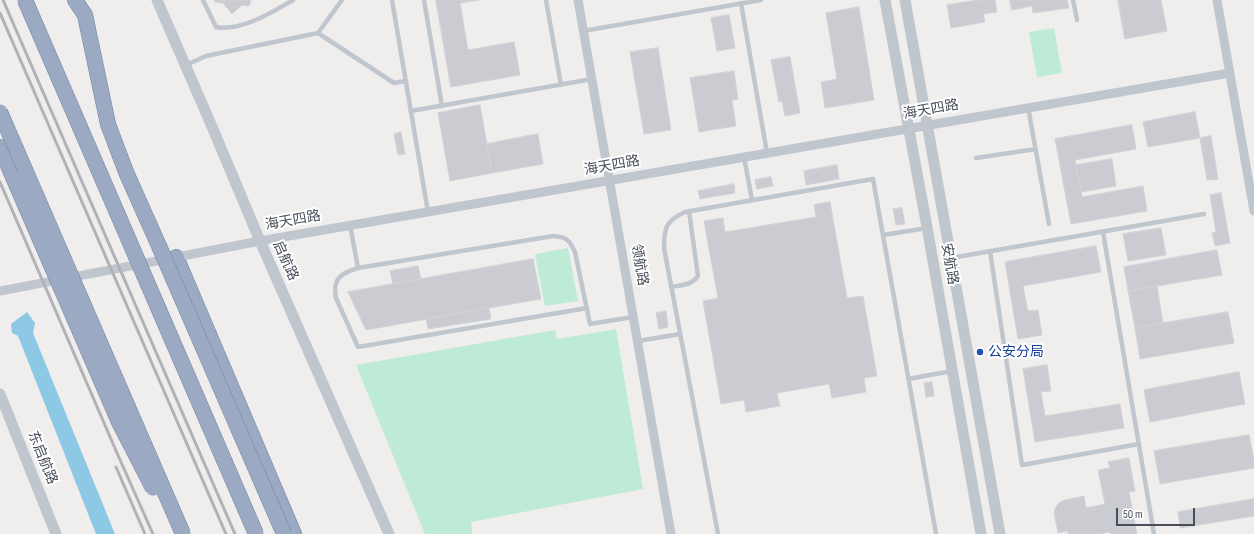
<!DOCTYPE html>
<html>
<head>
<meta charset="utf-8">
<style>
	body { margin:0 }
	#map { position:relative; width:1254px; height:534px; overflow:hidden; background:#f0eded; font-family:"Sofia Sans Condensed",sans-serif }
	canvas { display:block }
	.scale { position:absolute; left:1116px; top:508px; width:79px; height:18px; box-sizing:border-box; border:2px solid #474e59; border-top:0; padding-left:5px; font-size:12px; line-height:14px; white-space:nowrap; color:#474e59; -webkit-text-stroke:3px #fff; paint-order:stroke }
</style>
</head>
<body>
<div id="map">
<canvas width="1254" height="534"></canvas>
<div class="scale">50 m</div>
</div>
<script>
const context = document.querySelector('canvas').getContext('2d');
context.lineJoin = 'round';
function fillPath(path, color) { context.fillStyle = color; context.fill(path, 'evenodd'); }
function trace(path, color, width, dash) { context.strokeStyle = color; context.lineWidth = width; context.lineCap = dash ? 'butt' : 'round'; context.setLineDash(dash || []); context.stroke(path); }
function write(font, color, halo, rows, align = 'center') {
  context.font = font + ' "Sofia Sans Condensed","Noto Sans SC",sans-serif'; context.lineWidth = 4; context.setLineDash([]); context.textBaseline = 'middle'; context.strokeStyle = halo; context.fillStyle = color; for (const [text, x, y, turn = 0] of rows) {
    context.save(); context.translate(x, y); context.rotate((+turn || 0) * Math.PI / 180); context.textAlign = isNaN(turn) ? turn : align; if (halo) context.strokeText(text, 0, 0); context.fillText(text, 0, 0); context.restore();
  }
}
const green = new Path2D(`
	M1054,28l8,45 -25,4 -8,-45z
	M568,248l10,53 -33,5 -10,-52z
	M616,329l27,160 -172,33 1,12h-47l-69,-169 199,-35 2,9z`);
const water = new Path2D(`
	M27,312l8,11 -2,10 82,201h-19l-78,-198 -6,-3 -1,-9z`);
const building = new Path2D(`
	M215,0h36l-2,6 -7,-1 -10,9 -9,-11 -8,-1z
	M436,0h43l-19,3 8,47 46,-8 6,33 -69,12z
	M979,0h16l2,12 -14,2 2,8 -34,6 -4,-23z
	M1010,0h57l2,8 -36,5 -1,-7 -20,4z
	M1118,0h43l6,31 -42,8z
	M859,7l15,93 -49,8 -4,-26 16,-3 -11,-66z
	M729,15l6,33 -18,3 -6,-33z
	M658,48l13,82 -27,4 -14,-82z
	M790,57l10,56 -15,3 -3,-15 -3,1 -8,-42z
	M734,71l4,28 -6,1 4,26 -37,6 -9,-54z
	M480,105l12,68 -42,8 -12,-68z
	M1195,112l5,26 -52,9 -5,-25z
	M1132,125l4,24 -61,11 7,37 61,-11 4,25 -76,13 -16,-85z
	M401,132l4,22 -7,1 -4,-21z
	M538,134l5,30 -51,9 -5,-29z
	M1211,136l7,43 -11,1 -7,-42z
	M1112,159l4,27 -35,6 -5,-27z
	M837,165l2,14 -33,6 -2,-14z
	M771,177l2,9 -16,3 -2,-9z
	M734,184l1,9 -35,6 -2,-8z
	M1221,193l9,50 -15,3 -3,-13 4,-1 -6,-37z
	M830,202l17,96 16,-2 14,80 -13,2 2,14 -34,6 -3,-14 -52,9 3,13 -34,6 -2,-12 -23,4 -18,-103 15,-3 -14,-77 19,-3 2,14 91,-15 -2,-12z
	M902,208l3,16 -9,1 -3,-16z
	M1161,228l5,27 -38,6 -5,-27z
	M1096,246l5,26 -78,14 5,25 10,-1 4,25 -24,4 -13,-77z
	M1217,250l5,25 -94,16 -4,-24z
	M533,259l8,40 -52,9 -123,22 -18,-38z
	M418,266l3,13 -28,5 -3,-13z
	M1157,286l6,37 -28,5 -7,-37z
	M489,308l2,11 -63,10 -2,-10z
	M666,311l2,16 -9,2 -3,-16z
	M1228,312l6,31 -94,16 -5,-31z
	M1047,365l4,26 -10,1 4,24 75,-12 4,24 -89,14 -12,-73z
	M1239,372l6,32 -95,18 -6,-32z
	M932,382l2,14 -8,1 -2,-14z
	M1249,435l5,25v8l-94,16 -6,-33z
	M1129,458l6,33 -6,1 8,42h-26l-1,-2 -13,2h-29v-3l-10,2 -4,-21 2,-5 3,-4 6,-3 19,-4 2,12 19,-4 -7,-34 12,-2 -2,-6z
	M1254,499v17l-74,12 -2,-16z`);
const service = new Path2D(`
	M203,0l13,27c24,5 57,-15 77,-27
	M342,0l-24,33 76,50 12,-2
	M392,0l36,212
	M424,0l18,106
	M546,0l15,85
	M1073,0l4,20
	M741,3l26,150
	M583,31l178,-31
	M186,65l20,-9 112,-23
	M1028,107l21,117
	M411,111l181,-32
	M744,157l8,43
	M976,158l60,-9
	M350,225l8,43 195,-32c13,1 16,3 22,16l15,72 43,-7
	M1103,232l51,302
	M883,235l44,-7
	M990,251l32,214 117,-21
	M951,258l253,-44
	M358,268c-17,5 -26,11 -22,30l22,49 229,-39
	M671,287c11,-2 21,-2 27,-11l-9,-65
	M638,341l42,-7
	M908,379l44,-8
	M718,534l-54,-286c0,-21 2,-27 21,-36l188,-33 63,355`);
const minor = new Path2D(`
	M578,0l93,534
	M1217,0l37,211
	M0,291l260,-50 970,-168`);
const tertiary = new Path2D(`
	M157,0l56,129 47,112 129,293
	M885,0l42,227 54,307
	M905,0l95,534
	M0,394l56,140`);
const trunk = new Path2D(`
	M75,0l10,15 23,109 18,48 33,74
	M0,147l13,30
	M176,257l118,277`);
const rail = new Path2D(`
	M3,0l232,534
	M0,13l226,521
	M0,182l117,271 36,81
	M116,467l29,67`);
const trunkBridge = new Path2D(`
	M25,0l231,534
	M0,112l183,422
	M13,177l106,245 34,66
	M159,246l125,288`);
const markers = [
	[980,352,4,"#1a4fb4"]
];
const streetNames = [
	["海天四路",931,110,-10],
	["海天四路",612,166,-10],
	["海天四路",293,221,-10],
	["启航路",285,261,66],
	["安航路",949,264,80],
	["领航路",639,265,80],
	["东启航路",42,458,68]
];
const transitNames = [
	["公安分局",988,352]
];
fillPath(green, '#beebd5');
fillPath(water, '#8dc8e5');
fillPath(building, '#caccd2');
trace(building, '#d1d3d8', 1);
trace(trunk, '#7385a5', 16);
trace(service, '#bfc6ce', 4.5);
trace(minor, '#bfc6ce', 9);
trace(tertiary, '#bfc6ce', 11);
trace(trunk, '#9baac2', 15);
trace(rail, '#b0b2b7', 3);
trace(trunkBridge, '#7385a5', 16, []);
trace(trunkBridge, '#9baac2', 15);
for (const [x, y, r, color] of markers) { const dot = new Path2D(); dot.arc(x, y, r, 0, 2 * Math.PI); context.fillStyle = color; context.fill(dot); trace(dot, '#fff', 1.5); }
write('14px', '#474e59', '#fff', streetNames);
write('14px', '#164399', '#fff', transitNames, 'left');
</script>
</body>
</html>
